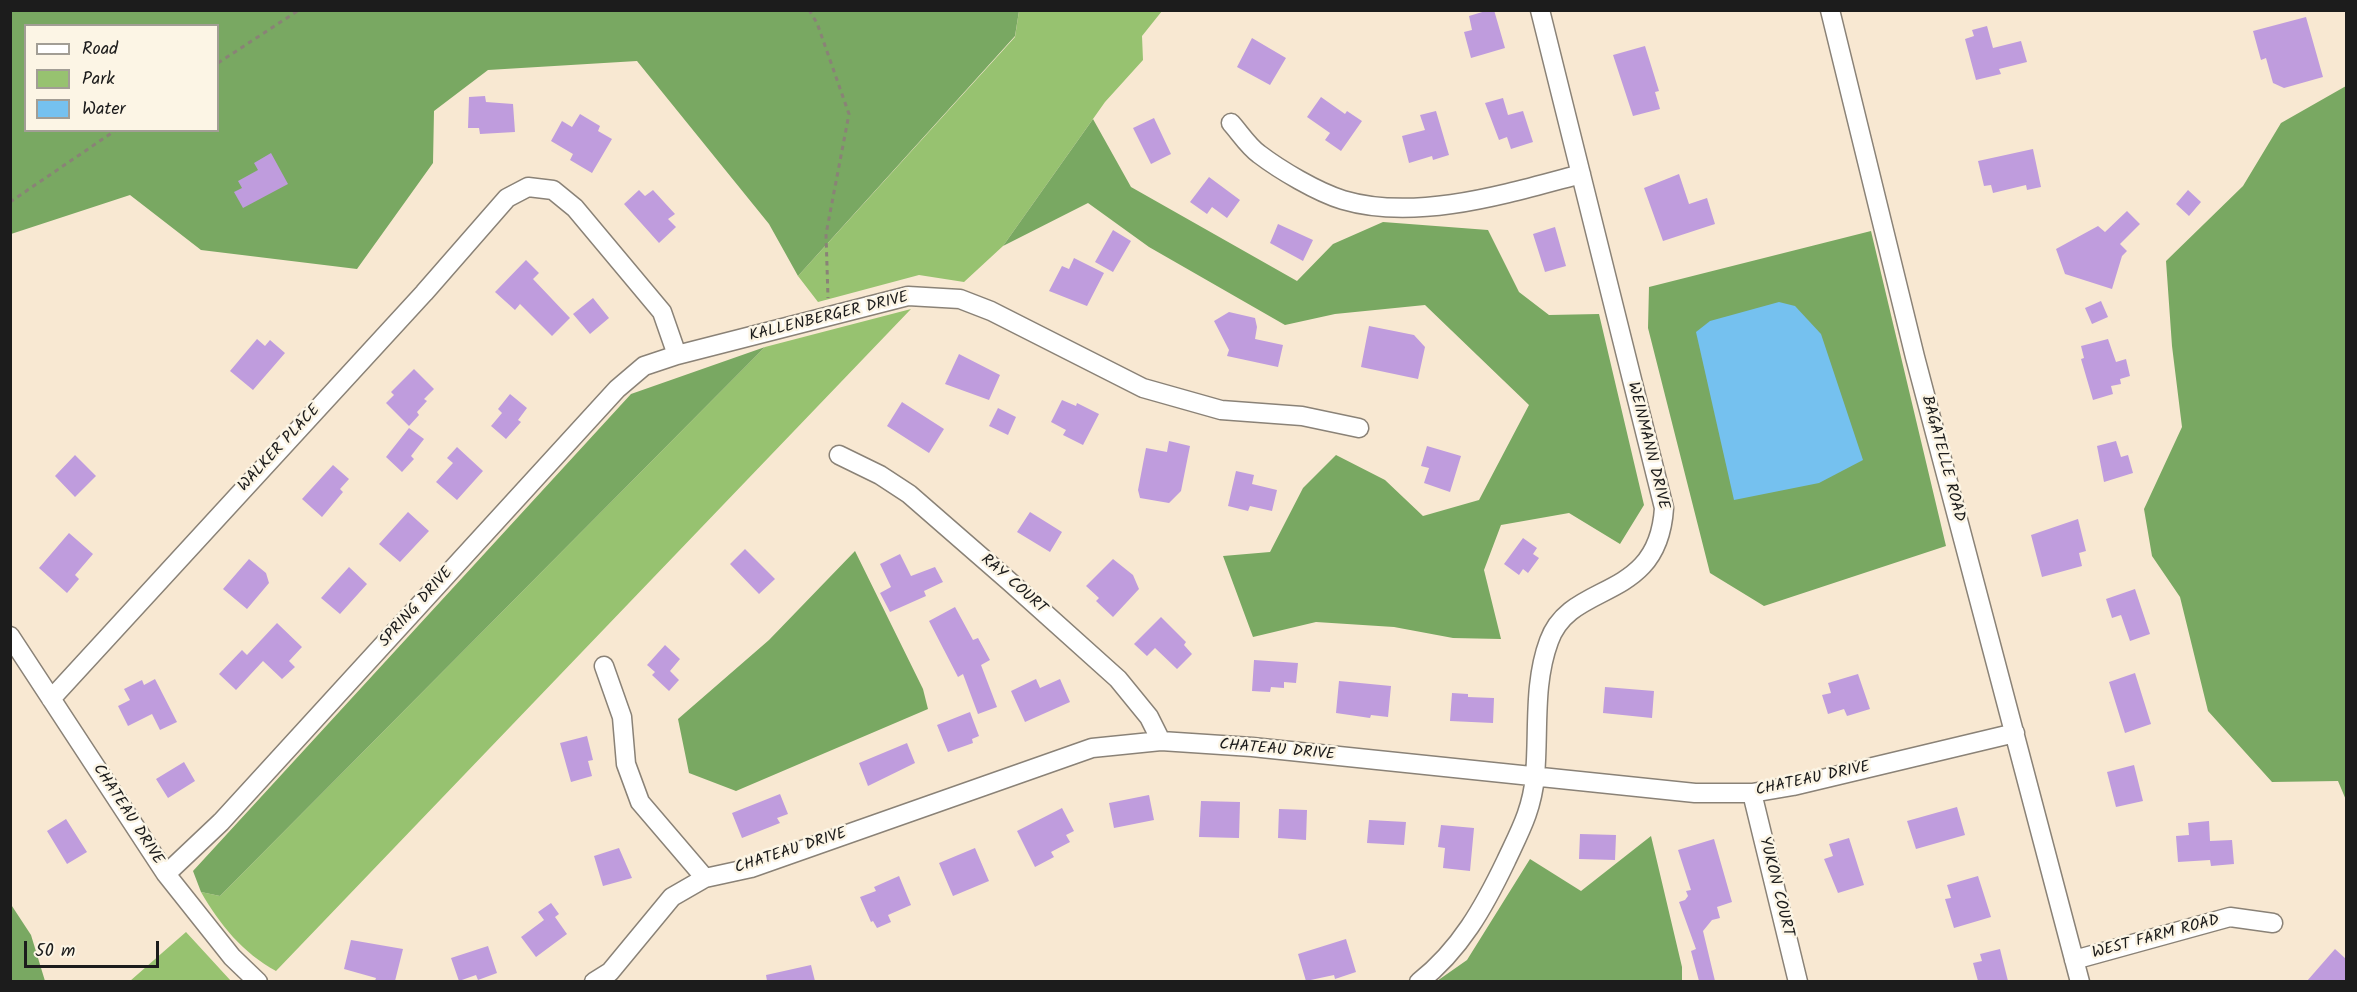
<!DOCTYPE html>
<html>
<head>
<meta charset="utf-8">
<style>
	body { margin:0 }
	#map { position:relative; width:2357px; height:992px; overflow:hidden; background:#f8e8d2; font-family:Kalam,sans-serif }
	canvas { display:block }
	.frame { position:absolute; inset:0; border:12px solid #1c1c1c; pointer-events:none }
	.legend { position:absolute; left:24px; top:24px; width:195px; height:108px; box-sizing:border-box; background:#fcf5e5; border:2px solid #a29e95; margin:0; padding:8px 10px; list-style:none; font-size:18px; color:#1c1c1c }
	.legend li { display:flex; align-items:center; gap:12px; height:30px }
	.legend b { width:30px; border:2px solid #a29e95 }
	.scale { position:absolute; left:24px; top:941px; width:135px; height:27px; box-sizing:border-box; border:3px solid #1c1c1c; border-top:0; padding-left:8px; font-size:18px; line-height:21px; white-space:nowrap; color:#1c1c1c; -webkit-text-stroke:4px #fcf5e5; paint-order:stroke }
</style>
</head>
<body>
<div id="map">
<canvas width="2357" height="992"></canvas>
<div class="frame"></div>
<ul class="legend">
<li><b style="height:8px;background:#fff"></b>Road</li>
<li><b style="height:16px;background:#97c270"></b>Park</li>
<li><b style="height:16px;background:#75c1ef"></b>Water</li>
</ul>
<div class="scale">50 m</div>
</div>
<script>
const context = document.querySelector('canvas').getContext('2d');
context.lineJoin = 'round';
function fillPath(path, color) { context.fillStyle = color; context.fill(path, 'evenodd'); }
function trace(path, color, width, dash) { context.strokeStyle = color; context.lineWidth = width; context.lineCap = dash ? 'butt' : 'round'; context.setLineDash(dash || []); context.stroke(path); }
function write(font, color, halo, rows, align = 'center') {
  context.font = font + ' Kalam,sans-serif'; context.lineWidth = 5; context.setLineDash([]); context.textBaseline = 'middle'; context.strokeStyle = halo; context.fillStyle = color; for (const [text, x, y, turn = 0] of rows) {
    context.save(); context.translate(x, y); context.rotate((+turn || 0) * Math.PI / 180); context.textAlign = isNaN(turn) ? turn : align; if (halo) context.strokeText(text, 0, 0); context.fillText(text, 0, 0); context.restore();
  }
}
const green = new Path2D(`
	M1019,11h143l-20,25 1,24 -38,42 -102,144 -39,36 -45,-7 -101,27 -20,-26 217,-239z
	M911,309l-635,662c-33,-18 -56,-46 -75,-79l19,4 545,-549z
	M186,932l45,49h-101z`);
const forest = new Path2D(`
	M10,11h1009l-4,25 -217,240 -29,-52 -132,-163 -149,9 -54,41 -1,52 -76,106 -156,-19 -71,-55 -119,39zM26,26h192v104h-192z
	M2346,86v714l-8,-19 -66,1 -64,-71 -28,-114 -28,-41 -8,-47 38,-82 -10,-81 -6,-85 77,-75 38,-63z
	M1093,119l38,68 166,94 36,-37 50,-22 105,8 31,62 30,23 50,-1 45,191 -24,39 -51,-31 -68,12 -17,45 17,69 -48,-1 -59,-11 -78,-5 -63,15 -30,-81 47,-4 33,-64 33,-33 49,25 38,36 56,-16 50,-95 -104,-100 -90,9 -50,11 -136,-78 -61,-44 -85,43z
	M1871,231l75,315 -182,60 -54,-33 -62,-245 1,-41z
	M765,347l-545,549 -19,-4 -8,-21 438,-477z
	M855,551l68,138 5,20 -192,82 -47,-18 -11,-54 91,-79z
	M1651,836l31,131v14h-245l30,-21 63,-101 51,32z
	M10,903l21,32 14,46h-34z`);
const water = new Path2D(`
	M1779,302l16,4 26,28 42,126 -44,23 -85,17 -38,-168 14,-11z`);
const building = new Path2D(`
	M1489,10h5l11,38 -34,10 -7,-26 8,-2 -3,-14z
	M2306,17l17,60 -39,11 -11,-5 -7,-25 -5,2 -8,-29z
	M1987,26l6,22 28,-7 6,21 -28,7 2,5 -25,6 -11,-41 9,-3 -2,-6z
	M1252,38l34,20 -16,27 -33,-18z
	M1645,46l14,45 -4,1 5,17 -27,7 -20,-61z
	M485,96l1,6 27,2 2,28 -35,2 -1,-6h-11l1,-31z
	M1321,97l24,17 2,-3 15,10 -21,30 -16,-11 5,-7 -23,-16z
	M1503,98l5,17 15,-4 10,31 -22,7 -4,-12 -8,3 -14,-37z
	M1436,111l13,44 -16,5 -1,-4 -23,7 -7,-27 23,-6 -5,-15z
	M580,114l20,12 -2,5 14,8 -20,34 -22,-13 3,-6 -22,-13 11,-20 10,6z
	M1154,118l17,36 -20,10 -18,-36z
	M2033,149l8,38 -14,3 -1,-5 -33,8 -2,-8 -7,1 -6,-25z
	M271,153l17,31 -45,24 -9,-16 8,-4 -4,-7 20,-11 -4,-7z
	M1679,174l10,30 18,-6 8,26 -52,17 -19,-53z
	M1209,177l31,23 -13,18 -15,-11 -5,7 -17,-12z
	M639,190l6,6 8,-6 22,24 -7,5 8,8 -17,16 -35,-39z
	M2188,190l13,12 -12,14 -13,-12z
	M2127,211l13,13 -20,20 7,7 -5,5 -10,33 -47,-15 -9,-25 42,-23 7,6z
	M1278,224l35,16 -10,21 -33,-18z
	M1555,227l11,39 -21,6 -12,-38z
	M1113,230l18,11 -18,31 -18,-10z
	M1074,258l30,15 -17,33 -38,-15 13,-25 7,3z
	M526,260l13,13 -6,6 37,39 -18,18 -32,-32 -5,6 -20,-18z
	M593,298l16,20 -19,16 -17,-20z
	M2101,301l7,16 -16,7 -7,-16z
	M1229,312l26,6 2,9 -2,12 28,6 -5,22 -51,-11 2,-6 -15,-29z
	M1369,326l45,9 11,12 -7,32 -57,-12z
	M257,339l8,7 5,-6 15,13 -32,37 -23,-19z
	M2108,339l8,23 10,-3 4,17 -10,3 1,5 -10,2 2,8 -20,6 -12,-41 3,-1 -3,-12z
	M959,354l41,21 -11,25 -44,-16z
	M414,369l20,20 -10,10 3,2 -10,11 2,3 -10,11 -23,-23 8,-8 -3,-3z
	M510,394l17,14 -9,12 3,2 -15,17 -15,-13 11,-13 -4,-4z
	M1062,400l14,6 1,-3 22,11 -16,31 -20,-10 3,-5 -15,-8z
	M902,402l42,27 -15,24 -42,-27z
	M998,408l18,9 -8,18 -19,-9z
	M409,428l15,11 -13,17 3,3 -12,13 -16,-15z
	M1169,441l21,5 -9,45 -12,12 -29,-5 -2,-8 8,-42 21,4z
	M2116,441l5,16 7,-2 5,18 -29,9 -7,-36z
	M1427,446l34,10 -11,36 -26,-9 5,-15 -8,-2z
	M457,447l26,24 -26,29 -21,-18 17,-19 -6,-5z
	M75,455l21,21 -21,21 -20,-21z
	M333,465l16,14 -9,10 3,3 -21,25 -20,-18z
	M1236,471l18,4 -2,9 25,6 -5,21 -22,-5 -2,5 -20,-5z
	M408,512l21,19 -29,31 -21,-18z
	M1030,512l32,20 -12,20 -33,-20z
	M2078,519l8,32 -7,2 3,13 -40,11 -11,-42z
	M69,533l24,21 -18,21 4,4 -12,14 -28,-25z
	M1523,538l14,10 -4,6 6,4 -11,15 -5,-4 -4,6 -15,-11z
	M745,549l30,30 -16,15 -29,-30z
	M900,554l11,22 24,-9 8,15 -19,9 2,5 -36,16 -10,-19 11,-6 -11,-23z
	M249,559l17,14 3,10 -22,26 -24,-20z
	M1113,559l20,16 6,14 -26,28 -17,-16 3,-3 -13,-12z
	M349,567l18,17 -27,30 -19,-16z
	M2135,589l15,45 -20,7 -9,-26 -9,3 -6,-19z
	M955,607l18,33 5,-2 12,22 -9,5 16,42 -19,7 -15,-40 -5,3 -29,-56z
	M1161,617l25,25 -2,3 8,9 -15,15 -22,-21 -8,8 -13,-12z
	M277,623l25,24 -13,14 6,6 -13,12 -19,-18 -27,29 -17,-16 23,-24 5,5z
	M665,645l15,14 -10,12 9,9 -10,11 -17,-16 3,-3 -8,-7z
	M1254,660l44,3 -2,20 -12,-1v6l-13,-1 -1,5 -18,-1z
	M2135,673l16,51 -26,9 -16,-51z
	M1858,674l12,35 -23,7 -3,-7 -16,5 -6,-19 9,-2 -3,-10z
	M155,679l22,43 -17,8 -8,-16 -24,12 -10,-20 12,-6 -6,-11 18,-9 2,5z
	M1036,679l4,9 20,-9 10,23 -45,20 -14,-31z
	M1339,681l52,5 -3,31 -17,-2 -1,3 -34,-5z
	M1605,687l49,4 -2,27 -49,-5z
	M1452,693l16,1v3l26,1 -1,25 -43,-2z
	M970,712l9,24 -7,3 1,4 -25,9 -11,-27z
	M587,736l6,24 -5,1 4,15 -21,6 -11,-39z
	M907,743l8,20 -47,23 -9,-23z
	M184,762l11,19 -27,17 -12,-19z
	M2134,765l9,36 -27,6 -9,-35z
	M780,794l8,20 -11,4 3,5 -38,15 -10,-25z
	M1149,795l5,25 -40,8 -5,-25z
	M1201,801l39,1 -1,36 -40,-1z
	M1957,807l8,28 -49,14 -9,-28z
	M1062,808l12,23 -8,4 4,7 -19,10 3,5 -19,10 -18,-36z
	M1279,809l28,1 -1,30 -28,-2z
	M66,819l21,33 -20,12 -20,-33z
	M1369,820l37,2 -2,23 -37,-2z
	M2209,821l1,20 22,-1 2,24 -23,2 -1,-6 -32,2 -2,-26 13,-1 -1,-12z
	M1441,825l33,3 -4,43 -27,-3 2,-20 -7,-1z
	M1580,834l36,1 -1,25 -36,-1z
	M1849,838l15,47 -26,8 -14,-34 9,-3 -4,-12z
	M1714,839l18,63 -15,5 3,11 -8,2 -9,11 12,50h-16l-8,-30 5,-2 -17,-47 6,-2 3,-4 -2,-5 5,-1 -13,-40z
	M619,848l13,30 -29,8 -9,-30z
	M975,848l14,33 -36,15 -14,-33z
	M899,876l12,29 -23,10 3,7 -14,6 -4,-7 -2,1 -11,-25 16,-6 -2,-4z
	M1978,876l13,41 -37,11 -9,-29 6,-1 -4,-13z
	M551,903l8,11 -4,3 12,17 -31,23 -15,-20 23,-17 -6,-8z
	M1346,939l10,33 -21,7 -1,-4 -28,6 -8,-27z
	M351,940l52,9 -8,32h-20l1,-3 -32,-9z
	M488,946l9,27 -19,7 -2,-5 -17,6 -8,-23z
	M2000,949l8,32h-30l-5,-18 9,-2 -2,-7z
	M2335,949l11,10v22h-39z
	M811,965l4,16h-48l-1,-6z`);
const path = new Path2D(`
	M809,10l8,13 32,91 -23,120 2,64
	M218,63l81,-53
	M10,202l106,-72`);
const minor = new Path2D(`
	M1830,10l85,347 165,625
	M1231,123c9,10 17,23 28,31 21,16 58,38 84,46 74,22 166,-7 238,-26
	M839,455l41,20 29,19 101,88 108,97 31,38 12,24
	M10,636l156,238 66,83 26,25
	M604,666l18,51 4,47 14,38 65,76
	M51,699l373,-406 83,-95 21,-11 25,3 22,18 87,104 15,43 231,-59 52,3 31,12 152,77 78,22 81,6 57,12
	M1752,793l46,189
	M166,874l55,-52 396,-433 27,-23 33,-11
	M2074,960l156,-43 43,6
	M594,982l16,-10 62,-75 33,-19 46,-10 341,-120 69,-7 91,6 443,46h57l41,-7 222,-53
	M1419,982c41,-32 65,-75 87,-121 14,-30 26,-51 29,-85 4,-45 -2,-92 14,-135 22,-62 109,-37 115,-133l-124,-498`);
const streetNames = [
	["KALLENBERGER DRIVE",829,318,-14],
	["WEINMANN DRIVE",1647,446,76],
	["WALKER PLACE",280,449,-47],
	["BAGATELLE ROAD",1942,459,75],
	["RAY COURT",1013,585,41],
	["SPRING DRIVE",417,608,-48],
	["CHATEAU DRIVE",1277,751,5],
	["CHATEAU DRIVE",1813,780,-12],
	["CHATEAU DRIVE",127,815,57],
	["CHATEAU DRIVE",791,852,-18],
	["YUKON COURT",1775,887,76],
	["WEST FARM ROAD",2156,938,-15]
];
fillPath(green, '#97c270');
fillPath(forest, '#79a862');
fillPath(water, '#75c1ef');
fillPath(building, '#bf9cdd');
trace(minor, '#8a8277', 21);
trace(path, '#8a8277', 3, [4.5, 4.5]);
trace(minor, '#fff', 18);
write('16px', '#1c1c1c', '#fcf5e5', streetNames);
</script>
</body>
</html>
